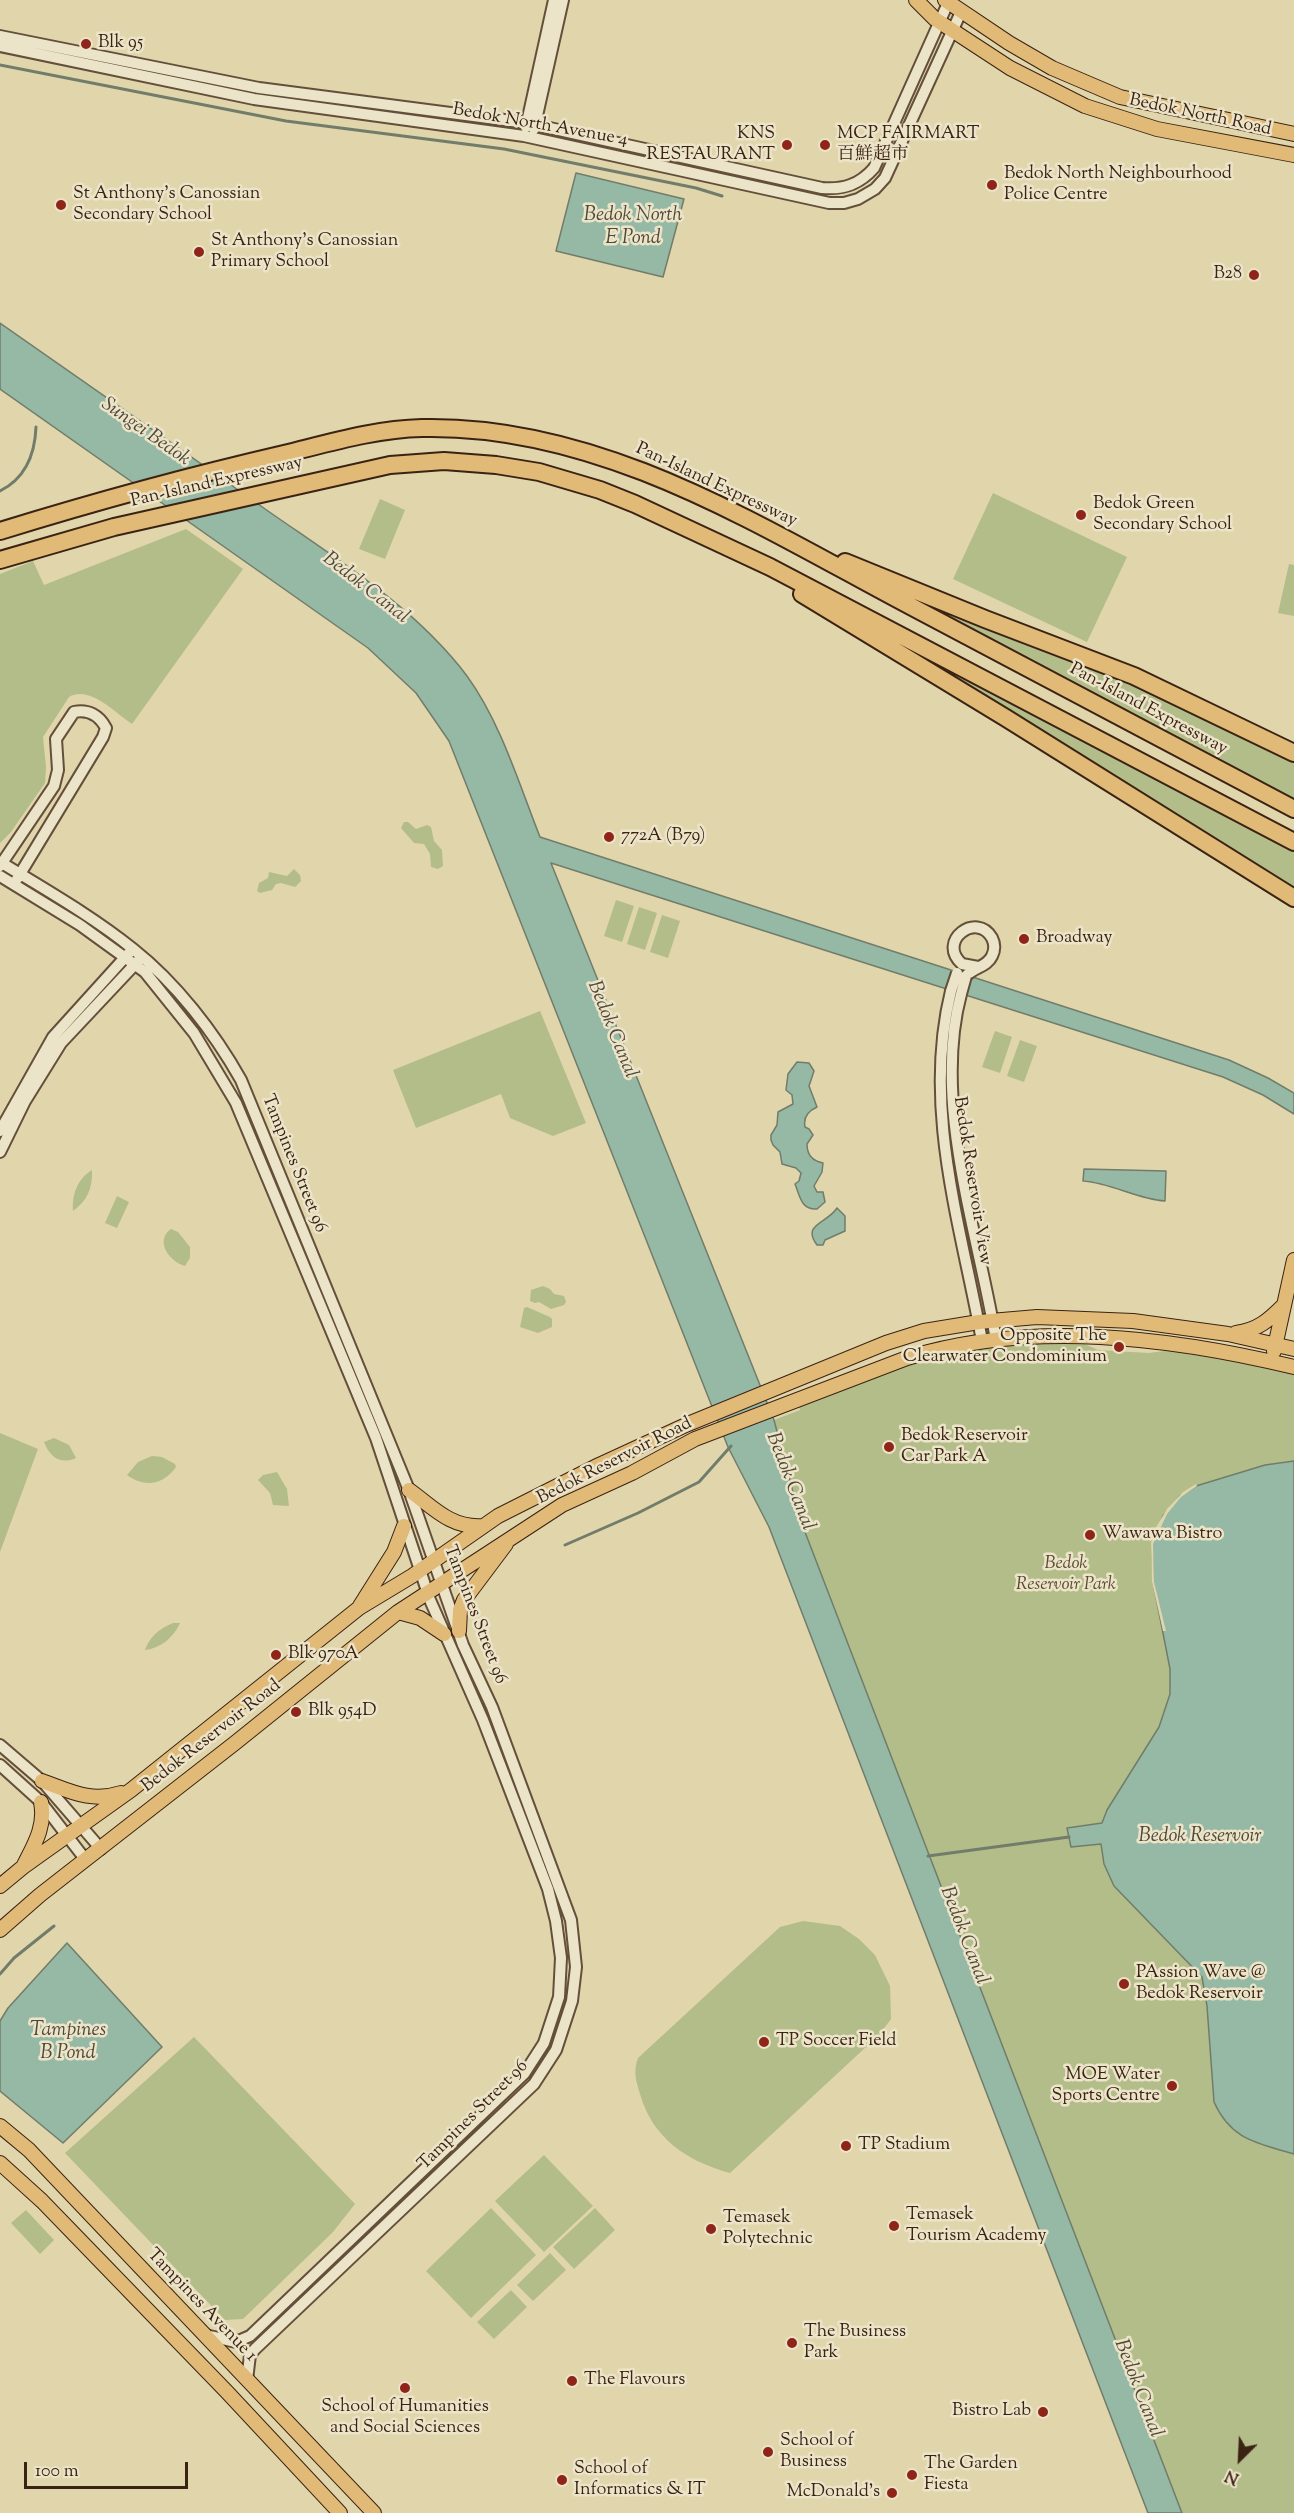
<!DOCTYPE html>
<html>
<head>
<meta charset="utf-8">
<style>
	body { margin:0 }
	#map { position:relative; width:1294px; height:2513px; overflow:hidden; background:#e1d5ac; font-family:"Sorts Mill Goudy",serif }
	canvas { display:block }
	.north { position:absolute; left:1210px; top:2429px; width:60px; height:60px; -webkit-text-stroke:4px #ece4c9; paint-order:stroke; rotate:204deg; font-size:16px; font-weight:700; line-height:24px; text-align:center; color:#3b2314 }
	.north::after { content:''; display:block; margin:auto; width:21px; height:27px; background:#3b2314; clip-path:polygon(50% 0,100% 100%,50% 72%,0 100%) }
	.scale { position:absolute; left:24px; top:2462px; width:164px; height:27px; box-sizing:border-box; border:3px solid #3b2314; border-top:0; padding-left:8px; font-size:18px; line-height:21px; white-space:nowrap; color:#3b2314; -webkit-text-stroke:4px #ece4c9; paint-order:stroke }
</style>
</head>
<body>
<div id="map">
<canvas width="1294" height="2513"></canvas>
<div class="north">N</div>
<div class="scale">100 m</div>
</div>
<script>
const context = document.querySelector('canvas').getContext('2d');
context.lineJoin = 'round';
function fillPath(path, color) { context.fillStyle = color; context.fill(path, 'evenodd'); }
function trace(path, color, width, dash) { context.strokeStyle = color; context.lineWidth = width; context.lineCap = dash ? 'butt' : 'round'; context.setLineDash(dash || []); context.stroke(path); }
function write(font, color, halo, rows, align = 'center') {
  context.font = font + ' "Sorts Mill Goudy","Noto Serif SC",serif'; context.lineWidth = 5; context.setLineDash([]); context.textBaseline = 'middle'; context.strokeStyle = halo; context.fillStyle = color; for (const [text, x, y, turn = 0] of rows) {
    context.save(); context.translate(x, y); context.rotate((+turn || 0) * Math.PI / 180); context.textAlign = isNaN(turn) ? turn : align; if (halo) context.strokeText(text, 0, 0); context.fillText(text, 0, 0); context.restore();
  }
}
const green = new Path2D(`
	M993,493l134,64 -40,85 -134,-63z
	M380,499l25,11 -20,49 -26,-10z
	M186,529l57,40 -111,155c-17,-11 -42,-39 -63,-27l-26,40 3,30 -1,16 -34,49 -11,11v-269l33,-13 11,24z
	M698,532l596,310v56z
	M850,563l444,191v55l-393,-209z
	M1289,564l5,1v51l-16,-3z
	M404,822h4l8,7 11,-4 4,2 3,14 8,9 1,16 -5,3 -7,-2 -1,-13 -6,-10 -10,-1 -13,-15z
	M294,869l6,6 1,6 -6,6 -14,-4 -5,1 -4,6 -12,3 -3,-2 2,-8 9,-5 1,-6 18,4z
	M616,900l18,6 -12,36 -18,-6z
	M639,907l18,6 -12,37 -18,-6z
	M662,915l18,6 -12,37 -18,-6z
	M540,1011l46,112 -33,13 -43,-18 -9,-24 -85,34 -23,-58z
	M995,1031l17,6 -12,36 -18,-6z
	M1020,1040l17,6 -13,36 -17,-6z
	M92,1170c1,18 -5,31 -19,41 -1,-16 4,-32 19,-41z
	M117,1196l12,6 -12,26 -12,-5z
	M171,1229l7,3 12,15v11l-5,8c-15,-4 -31,-25 -14,-37z
	M543,1286l7,3 4,5 10,2 2,6 -2,3 -13,4 -12,-7 -4,1 -5,-2 1,-11z
	M527,1307l23,10 2,2v8l-14,6 -18,-6 4,-19z
	M1078,1341l20,9 51,3 30,-4 115,22v1142h-112l-382,-994 -26,-99 26,-10 -2,-6 110,-42 73,-16z
	M0,1433l38,16 -38,103z
	M54,1438l15,7 7,13c-16,7 -26,-1 -32,-16z
	M152,1456l10,1 13,7 1,3c-13,18 -31,21 -49,8l11,-13z
	M277,1472l10,17 2,17 -16,-1 -3,-12 -12,-13 5,-5z
	M173,1623h7c-7,15 -19,25 -35,27 5,-14 14,-21 28,-27z
	M803,1921l37,5 19,13 16,16 15,31 1,33 -12,16 -149,138c-43,-12 -77,-34 -90,-79 -4,-13 -7,-22 -2,-36l142,-131z
	M194,2037l161,167 -22,28 -90,87 -18,1 -160,-167z
	M544,2155l49,51 -49,46 -49,-51z
	M491,2208l45,47 -65,63 -45,-47z
	M595,2208l20,22 -41,39 -21,-22z
	M26,2210l28,30 -14,14 -29,-31z
	M550,2253l16,17 -33,31 -16,-16z
	M511,2290l16,17 -33,32 -17,-17z`);
const water = new Path2D(`
	M576,173l108,26 -21,78 -107,-26z
	M0,323c89,62 179,125 268,188 70,49 147,96 199,165 34,47 52,108 73,161l689,223 39,18 26,15v21l-31,-19 -40,-18 -672,-214 223,557 26,99 382,994h-34l-379,-986 -41,-80 -279,-706 -33,-48 -48,-45 -368,-259z
	M797,1062l12,1 5,8 -5,15 8,21c-9,4 -14,10 -12,20l4,2 4,6 -6,9c0,11 5,17 16,19l-1,9 -8,14 3,6h6l2,10 -8,7c-16,1 -17,-13 -22,-25l4,-3 2,-8 -5,-5 -14,-4 -2,-12 -7,-7 -2,-5v-5l6,-10 1,-13 15,-8 -1,-9 -6,-5 2,-16z
	M1084,1169l82,2 -1,30c-29,-2 -53,-18 -82,-20z
	M837,1208l8,8v15l-20,9 -2,5h-6c-16,-21 11,-22 20,-37z
	M1294,1461v693c-37,-11 -63,-14 -80,-52l-7,-96 -5,-29 -88,-91 -10,-22 -3,-20 -30,3 -4,-19 35,-5 5,-13 52,-83 11,-33v-25l-17,-87 -1,-38 11,-28 17,-20 16,-10 69,-21z
	M67,1943l95,104 -99,96 -63,-52v-70l8,-13z`);
const pier = new Path2D(`
	M1196,1484l1,2 -16,11 -14,17 -14,30 1,38 12,49h-3l-11,-49 -1,-39 4,-14 12,-20 16,-17z`);
const stream = new Path2D(`
	M0,65l286,56 218,28 192,39 26,8
	M0,491c26,-13 35,-37 36,-64
	M565,1545l73,-32 61,-31 32,-36
	M928,1856l141,-19
	M0,1974l14,-16 40,-32`);
const minor = new Path2D(`
	M0,36l259,52 268,35 295,65c22,2 38,-4 52,-20l74,-165
	M0,46l254,53 270,37 305,67h15l14,-4 17,-10 10,-11 76,-166
	M526,127l28,-127
	M534,129l29,-129
	M2,863c44,27 90,53 131,86 43,34 81,83 108,131l168,410 54,155 29,62 79,213 5,47 -4,34 -16,49 -22,34 -279,265 -5,6 -3,25
	M0,866l54,-80 4,-16 -2,-31 18,-27c14,-3 25,3 32,16l-3,9 -86,142
	M0,876l80,49 65,47 49,61 42,70 140,335 54,162 53,120 65,169 8,32 5,37 -2,39 -15,46 -20,31 -274,262 -14,6 -31,-7
	M966,976c8,-9 21,-9 26,-20 3,-6 3,-12 0,-18 -15,-27 -56,3 -30,26l16,3
	M951,991c-29,117 10,235 31,350
	M961,994c-29,108 17,238 35,346
	M0,1131l53,-94 76,-84
	M0,1152l25,-51 36,-58 79,-84
	M0,1745l42,36 59,68
	M0,1765l41,37 44,57`);
const major = new Path2D(`
	M916,0l19,19 75,49 75,38 72,23 137,26
	M945,0l64,43 43,25 68,29 174,37
	M1236,1333c22,-3 33,-13 48,-28
	M1274,1351l20,-91
	M409,1490c24,17 41,38 73,36
	M360,1606l34,-54 10,-26
	M398,1612l22,6 24,16
	M459,1631l1,-21 4,-10 42,-56
	M42,1781c28,10 49,22 79,12
	M24,1865c10,-20 22,-39 17,-63
	M0,1886l23,-19 108,-77 228,-182 53,-32 86,-60 101,-51 89,-41 198,-81 38,-12 55,-9 58,-5 96,4 95,13 66,15
	M0,1930l40,-35 195,-152 163,-131 164,-107 70,-32 63,-34 212,-81c124,-38 262,-21 387,9
	M0,2126l29,24 345,363
	M0,2163l42,38 185,191 113,121`);
const highway = new Path2D(`
	M0,531c94,-29 189,-55 284,-77 45,-11 91,-25 138,-26 181,-4 340,100 494,181 126,67 252,134 378,200
	M0,560l114,-33 276,-62 54,-4 52,4 43,7 61,18 35,14 135,63 524,275
	M845,562l140,57 149,57 160,77
	M802,594l204,124 288,180`);
const minorBridge = new Path2D(`
	M951,991l6,-18
	M961,994l5,-18`);
const markers = [
	[86,44,6,"#8f2418"],
	[787,145,6,"#8f2418"],
	[825,145,6,"#8f2418"],
	[992,185,6,"#8f2418"],
	[61,205,6,"#8f2418"],
	[199,252,6,"#8f2418"],
	[1254,275,6,"#8f2418"],
	[1081,515,6,"#8f2418"],
	[609,837,6,"#8f2418"],
	[1024,939,6,"#8f2418"],
	[1119,1347,6,"#8f2418"],
	[889,1447,6,"#8f2418"],
	[1090,1535,6,"#8f2418"],
	[276,1655,6,"#8f2418"],
	[296,1712,6,"#8f2418"],
	[1124,1984,6,"#8f2418"],
	[764,2042,6,"#8f2418"],
	[1172,2086,6,"#8f2418"],
	[846,2146,6,"#8f2418"],
	[894,2226,6,"#8f2418"],
	[711,2229,6,"#8f2418"],
	[792,2343,6,"#8f2418"],
	[572,2381,6,"#8f2418"],
	[405,2388,6,"#8f2418"],
	[1043,2412,6,"#8f2418"],
	[768,2452,6,"#8f2418"],
	[912,2475,6,"#8f2418"],
	[562,2480,6,"#8f2418"],
	[892,2493,6,"#8f2418"]
];
const poiNames = [
	["Blk 95",98,44],
	["KNS",775,135,"right"],
	["RESTAURANT",775,156,"right"],
	["MCP FAIRMART",837,135],
	["百鮮超市",837,156],
	["Bedok North Neighbourhood",1004,175],
	["Police Centre",1004,196],
	["St Anthony's Canossian",73,195],
	["Secondary School",73,216],
	["St Anthony's Canossian",211,242],
	["Primary School",211,263],
	["B28",1242,275,"right"],
	["Bedok Green",1093,505],
	["Secondary School",1093,526],
	["772A (B79)",621,837],
	["Broadway",1036,939],
	["Opposite The",1107,1337,"right"],
	["Clearwater Condominium",1107,1358,"right"],
	["Bedok Reservoir",901,1437],
	["Car Park A",901,1458],
	["Wawawa Bistro",1102,1535],
	["Blk 970A",288,1655],
	["Blk 954D",308,1712],
	["PAssion Wave @",1136,1974],
	["Bedok Reservoir",1136,1995],
	["TP Soccer Field",776,2042],
	["MOE Water",1160,2076,"right"],
	["Sports Centre",1160,2097,"right"],
	["TP Stadium",858,2146],
	["Temasek",906,2216],
	["Tourism Academy",906,2237],
	["Temasek",723,2219],
	["Polytechnic",723,2240],
	["The Business",804,2333],
	["Park",804,2354],
	["The Flavours",584,2381],
	["School of Humanities",405,2408,"center"],
	["and Social Sciences",405,2429,"center"],
	["Bistro Lab",1031,2412,"right"],
	["School of",780,2442],
	["Business",780,2463],
	["The Garden",924,2465],
	["Fiesta",924,2486],
	["School of",574,2470],
	["Informatics & IT",574,2491],
	["McDonald's",880,2493,"right"]
];
const streetNames = [
	["Bedok North Road",1200,116,12],
	["Bedok North Avenue 4",540,126,10],
	["Pan-Island Expressway",217,483,-13],
	["Pan-Island Expressway",716,486,25],
	["Pan-Island Expressway",1148,710,28],
	["Tampines Street 96",293,1164,68],
	["Bedok Reservoir View",971,1181,81],
	["Bedok Reservoir Road",615,1462,-27],
	["Tampines Street 96",474,1615,69],
	["Bedok Reservoir Road",212,1737,-38],
	["Tampines Street 96",474,2116,-45],
	["Tampines Avenue 1",201,2306,46]
];
const parkNames = [
	["Bedok",1066,1565],
	["Reservoir Park",1066,1586]
];
const waterNames = [
	["Bedok North",633,217],
	["E Pond",633,240],
	["Sungei Bedok",145,433,35],
	["Bedok Canal",365,589,38],
	["Bedok Canal",611,1030,68],
	["Bedok Canal",789,1482,69],
	["Bedok Reservoir",1200,1838],
	["Bedok Canal",963,1936,69],
	["Tampines",68,2032],
	["B Pond",68,2055],
	["Bedok Canal",1137,2389,69]
];
fillPath(green, '#b3bd89');
fillPath(water, '#95b9a4');
trace(water, '#717d6a', 1.5);
fillPath(pier, '#e1d5ac');
trace(stream, '#717d6a', 3);
trace(minor, '#64503a', 14);
trace(major, '#3b2314', 16);
trace(highway, '#3b2314', 20);
trace(minor, '#ece4c9', 10);
trace(major, '#e0ba76', 14);
trace(highway, '#e0ba76', 16);
trace(minorBridge, '#64503a', 14, []);
trace(minorBridge, '#ece4c9', 10);
for (const [x, y, r, color] of markers) { const dot = new Path2D(); dot.arc(x, y, r, 0, 2 * Math.PI); context.fillStyle = color; context.fill(dot); trace(dot, '#ece4c9', 2); }
write('18px', '#3b2314', '#ece4c9', poiNames, 'left');
write('18px', '#3b2314', '#ece4c9', streetNames);
write('italic 18px', '#594a31', '#ece4c9', parkNames);
write('italic 20px', '#524838', '#ece4c9', waterNames);
</script>
</body>
</html>
